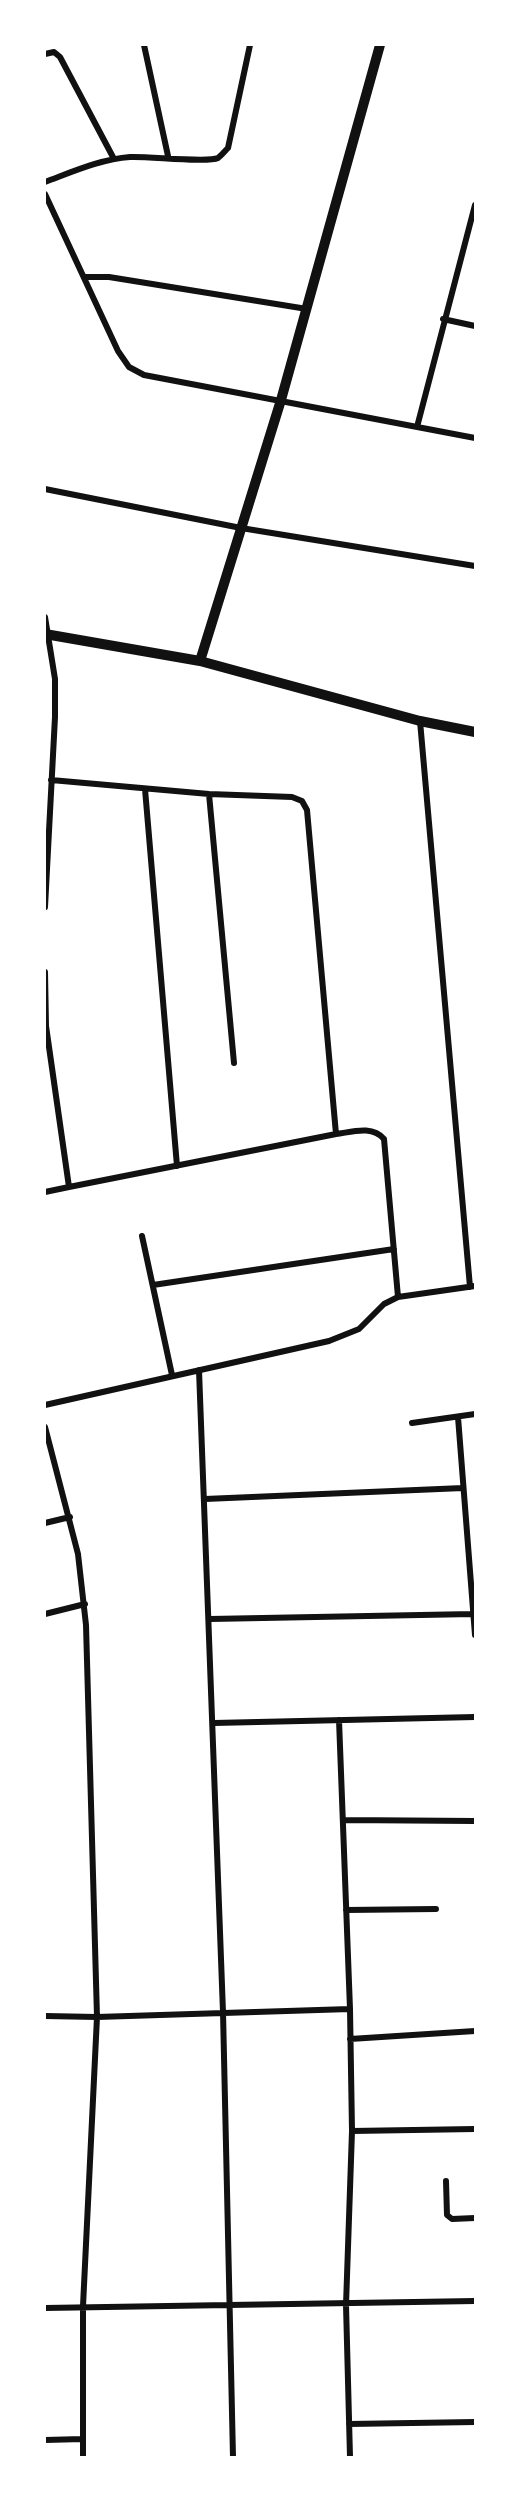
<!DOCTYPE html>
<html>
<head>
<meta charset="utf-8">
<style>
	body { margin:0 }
	#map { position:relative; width:520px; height:2502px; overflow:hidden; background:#fff; font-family:"Roboto Condensed",sans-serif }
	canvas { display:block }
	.frame { position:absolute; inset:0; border:46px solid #fff; pointer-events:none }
</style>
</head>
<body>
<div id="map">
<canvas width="520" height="2502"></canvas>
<div class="frame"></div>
</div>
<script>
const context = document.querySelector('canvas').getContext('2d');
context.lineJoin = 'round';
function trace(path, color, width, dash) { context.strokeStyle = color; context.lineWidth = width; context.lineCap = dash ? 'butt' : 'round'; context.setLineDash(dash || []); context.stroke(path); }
const minor = new Path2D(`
	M144,45l24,111
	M45,54l9,-2 6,5 54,102
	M45,182c27,-10 56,-23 85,-25 18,-1 77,6 88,1 3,-2 7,-7 10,-10l22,-103
	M45,194l73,157 11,16 15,8 331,63
	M85,277h24l198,32
	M443,319l32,7
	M417,427l58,-222
	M45,489l196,39 234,38
	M45,617l10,62v38l-10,190
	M420,721l50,566
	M51,780l158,14 83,3 10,4 5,9 29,324
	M145,789l32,377
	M209,794l25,269
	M45,972l1,54 23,161 267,-53c16,-2 36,-9 48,5l14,158
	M45,1192l24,-5
	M142,1236l30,139
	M153,1285l241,-36
	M199,1370l24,642 10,445
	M45,1405l284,-64 30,-12 25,-25 14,-7 77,-11
	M458,1417l17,218
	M412,1423l63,-9
	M45,1427l33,127 8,71 11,392 -14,289v151
	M205,1499l258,-11
	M45,1523l25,-6
	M45,1614l40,-10
	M210,1619l263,-5
	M339,1720l11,289 2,122 -6,174 4,152
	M214,1723l261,-6
	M343,1820l132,1
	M346,1910l90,-1
	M45,2016l52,1 253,-8
	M350,2039l125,-8
	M352,2131l123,-2
	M446,2181l1,34 5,4 23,-1
	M45,2308l430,-7
	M349,2424l126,-2
	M45,2440l38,-1`);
const tertiary = new Path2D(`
	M45,634l155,27 220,60 55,11
	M200,661l81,-261 99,-355`);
trace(minor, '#111', 6);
trace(tertiary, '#111', 10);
</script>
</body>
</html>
